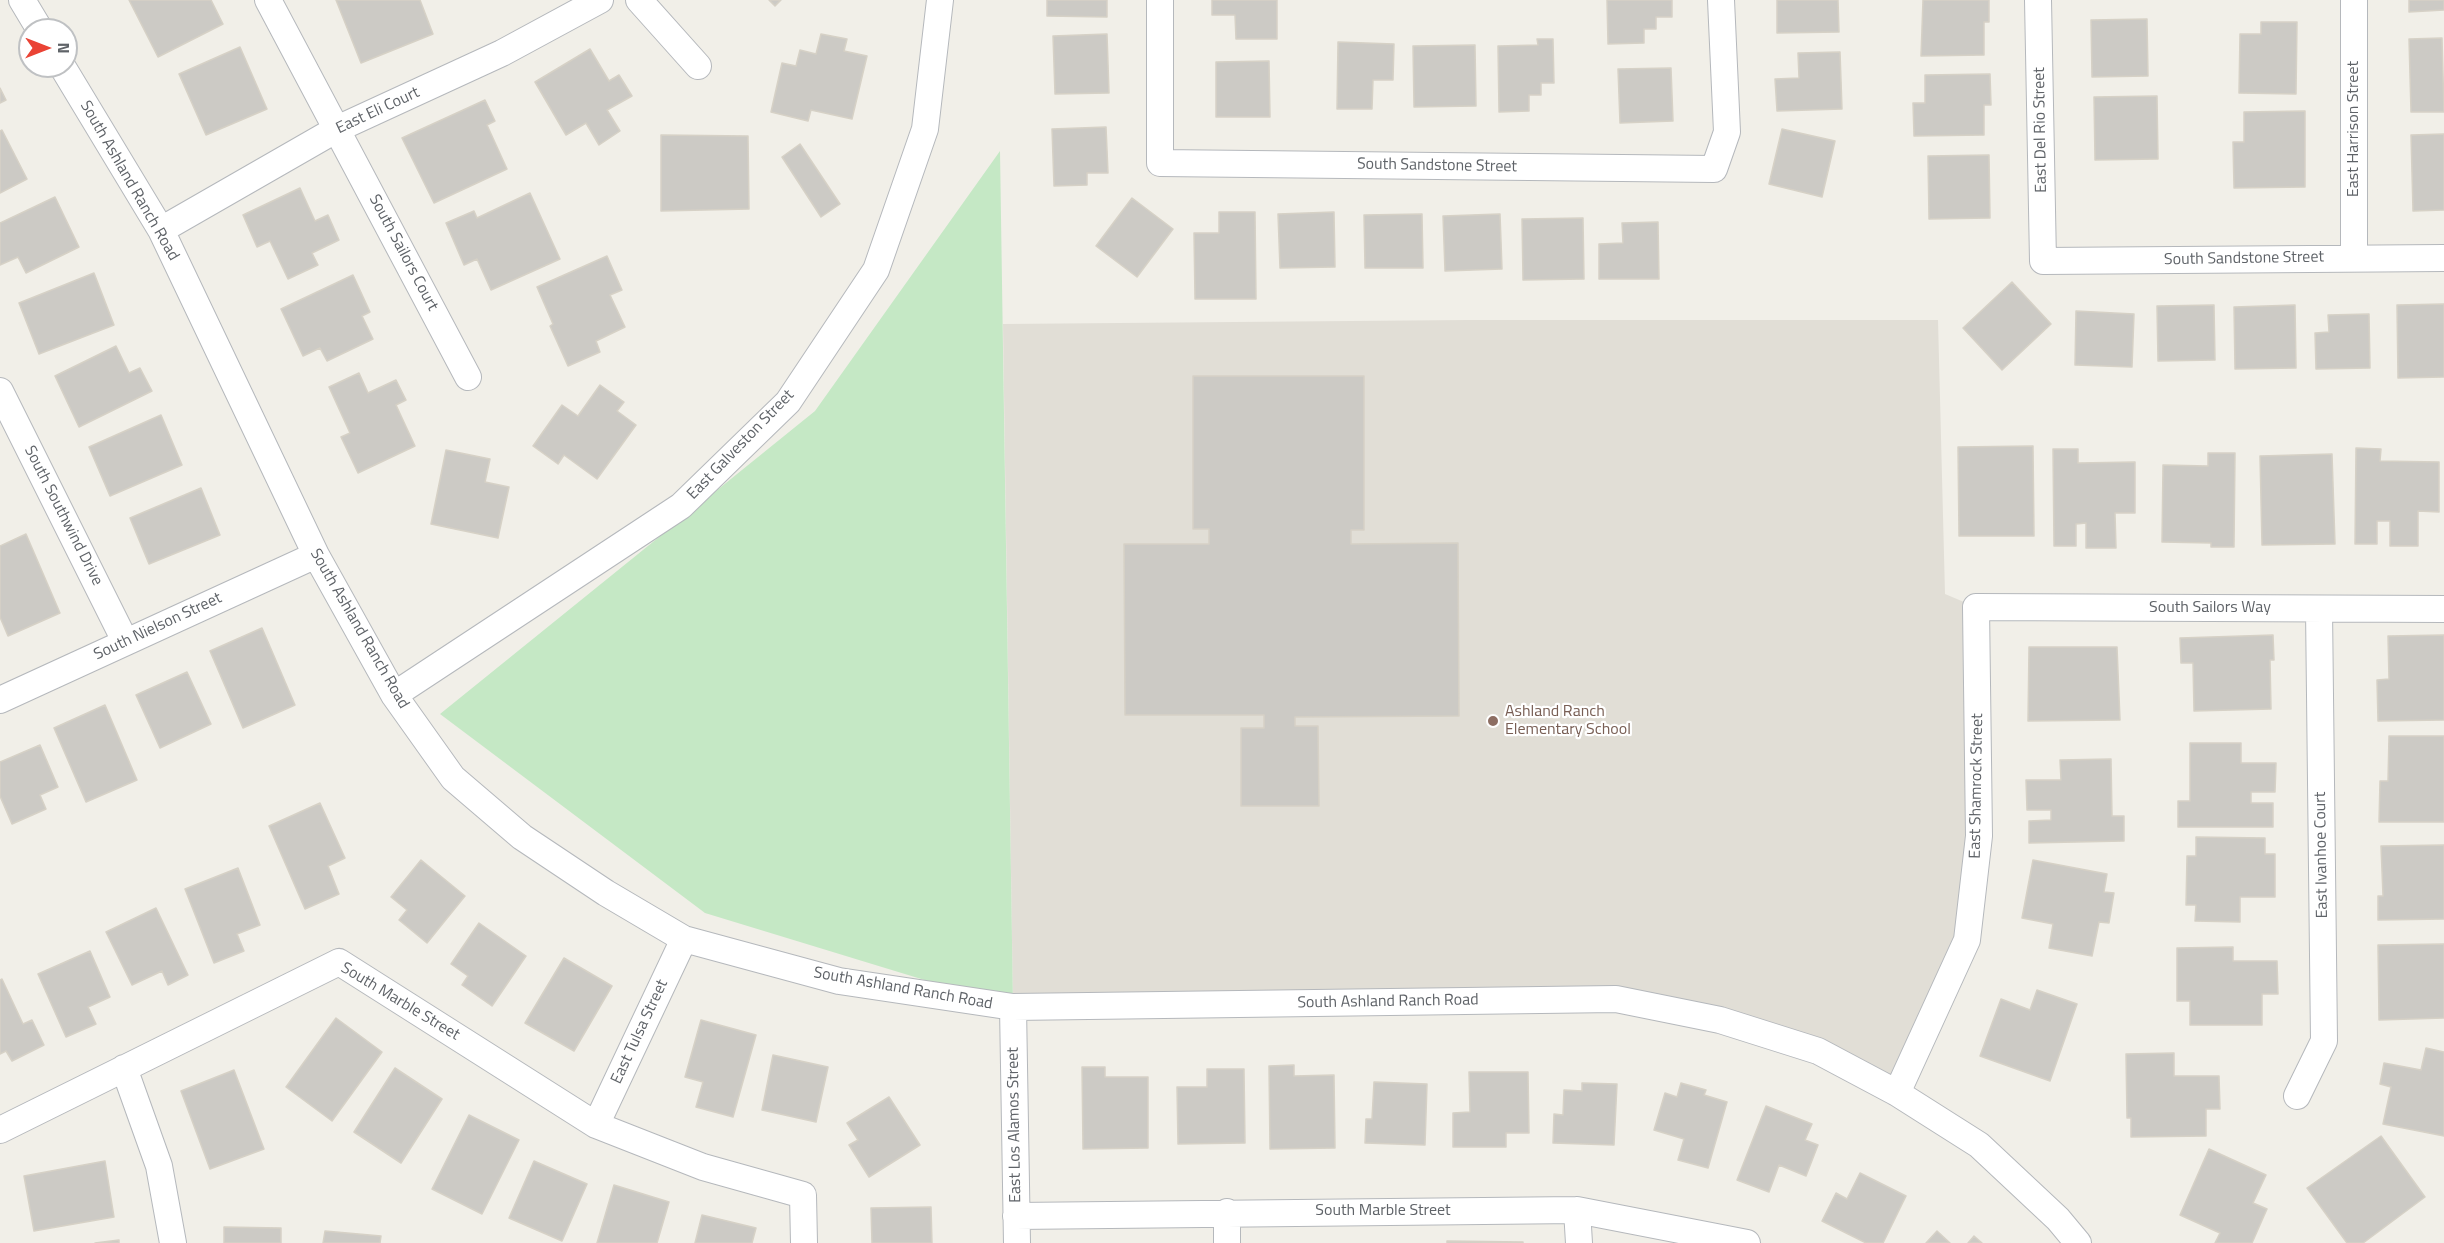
<!DOCTYPE html>
<html>
<head>
<meta charset="utf-8">
<style>
	body { margin:0 }
	#map { position:relative; width:2444px; height:1243px; overflow:hidden; background:#f1efe8; font-family:"Titillium Web",sans-serif }
	canvas { display:block }
	.north { position:absolute; left:18px; top:18px; width:60px; height:60px; box-sizing:border-box; background:#fff; border:2px solid #bfc1c3; border-radius:50%; rotate:90deg; font-size:16px; font-weight:700; line-height:24px; text-align:center; color:#5f6368 }
	.north::after { content:''; display:block; margin:auto; width:21px; height:27px; background:#ea4335; clip-path:polygon(50% 0,100% 100%,50% 72%,0 100%) }
</style>
</head>
<body>
<div id="map">
<canvas width="2444" height="1243"></canvas>
<div class="north">N</div>
</div>
<script>
const context = document.querySelector('canvas').getContext('2d');
context.lineJoin = 'round';
function fillPath(path, color) { context.fillStyle = color; context.fill(path, 'evenodd'); }
function trace(path, color, width, dash) { context.strokeStyle = color; context.lineWidth = width; context.lineCap = dash ? 'butt' : 'round'; context.setLineDash(dash || []); context.stroke(path); }
function write(font, color, halo, rows, align = 'center') {
  context.font = font + ' "Titillium Web",sans-serif'; context.lineWidth = 4.5; context.setLineDash([]); context.textBaseline = 'middle'; context.strokeStyle = halo; context.fillStyle = color; for (const [text, x, y, turn = 0] of rows) {
    context.save(); context.translate(x, y); context.rotate((+turn || 0) * Math.PI / 180); context.textAlign = isNaN(turn) ? turn : align; if (halo) context.strokeText(text, 0, 0); context.fillText(text, 0, 0); context.restore();
  }
}
const education = new Path2D(`
	M1467,320h471l7,274 31,13 -9,333 -70,153 -79,-42 -202,-52 -603,8 -10,-683z`);
const green = new Path2D(`
	M1000,151l13,856 -308,-94 -265,-199 375,-303z`);
const building = new Path2D(`
	M129,0h82l12,24 -65,33z
	M336,0h84l13,34 -72,29z
	M769,0h12l-6,6z
	M1047,0h60v17l-60,-1z
	M1212,0h65v39h-41l-1,-24h-23z
	M1607,0h65v17h-16v12h-12v14l-36,1z
	M1777,0h61l1,32 -62,1z
	M1923,0h66v22h-5v33l-63,1z
	M2409,0h35v10l-35,2z
	M2147,19l1,57 -56,1 -1,-57z
	M2261,22h36l-1,72 -57,-1 1,-59h21z
	M821,34l26,5 -3,12 23,5 -15,63 -41,-9 -3,11 -37,-9 11,-49 14,3 4,-16 16,4z
	M1107,34l2,59 -54,1 -2,-58z
	M2442,38l2,74h-33l-2,-73z
	M1537,39h16l1,44h-13v12h-12v16l-30,1 -1,-66 40,-1z
	M1338,42l56,2 -1,36h-20l-1,29h-35z
	M1475,45l1,61 -62,1 -1,-61z
	M240,47l27,62 -61,26 -27,-61z
	M590,49l19,32 10,-6 13,21 -25,14 13,21 -21,14 -13,-22 -20,12 -31,-53z
	M1840,52l2,57 -65,2 -2,-32 24,-1 -1,-25z
	M1269,61l1,56h-54v-55z
	M1671,68l2,53 -53,2 -2,-54z
	M1990,74l1,31h-7v30l-70,1 -1,-33h12v-28z
	M0,88l6,12 -6,3z
	M2157,96l1,63 -63,1 -1,-63z
	M485,100l10,21 -8,4 20,44 -73,34 -32,-65z
	M2305,111v76l-71,1 -1,-46h11v-30z
	M1106,127l2,46h-21v12l-33,1 -2,-57z
	M1782,129l53,12 -13,56 -53,-13z
	M2,130l25,49 -27,14v-62z
	M2444,134v76l-31,1 -2,-76z
	M661,135l87,1 1,73 -88,2z
	M800,144l40,60 -19,13 -39,-60z
	M1989,155l1,63 -61,1 -1,-63z
	M300,188l15,33 13,-6 11,25 -27,13 6,12 -30,14 -18,-38 -13,6 -14,-32z
	M530,193l30,66 -69,31 -14,-31 -13,6 -18,-42 28,-12 3,7z
	M55,197l24,50 -53,26 -8,-16 -18,8v-42z
	M1132,198l41,31 -36,48 -41,-31z
	M1219,212h36l1,87h-61l-1,-66h25z
	M1334,212l1,55 -55,1 -2,-54z
	M1422,214l1,54h-58l-1,-53z
	M1500,214l2,55 -57,2 -2,-55z
	M1583,218l1,61 -61,1 -1,-61z
	M1658,222l1,57h-60v-35l24,-1 -1,-20z
	M607,256l15,34 -12,5 15,32 -29,14 4,11 -32,14 -18,-40 3,-2 -16,-37z
	M94,273l20,52 -75,29 -20,-51z
	M353,275l17,37 -8,4 11,23 -46,22 -7,-13 -17,8 -22,-47z
	M2012,282l39,42 -49,46 -39,-42z
	M2444,304v73l-46,1 -1,-73z
	M2214,305l1,55 -57,1 -1,-55z
	M2295,305l1,63 -61,1 -1,-62z
	M2076,311l58,3 -2,53 -57,-2z
	M2369,314l1,54 -54,1 -1,-36 14,-1 -1,-17z
	M116,346l13,27 11,-5 12,23 -73,36 -24,-51z
	M359,373l9,20 28,-13 10,20 -10,5 19,41 -57,27 -17,-36 9,-4 -21,-46z
	M1193,376h171v154h-13v14l107,-1 1,173 -164,1v9h23l1,80h-78v-78h23v-13h-139l-1,-171h85v-15h-16z
	M600,385l24,17 -7,9 19,14 -39,54 -33,-24 -6,9 -25,-18 29,-41 16,11z
	M161,415l21,50 -72,31 -21,-49z
	M2033,446l1,90h-75l-1,-89z
	M2356,448l25,1 -1,12 59,1v50l-21,-1v35h-28v-25h-13v23h-22z
	M2053,449h25v14l57,-1v51h-20l1,35h-30v-25l-10,1v22h-22z
	M446,450l44,9 -5,23 24,5 -11,51 -67,-14z
	M2208,453h27l-1,94h-23v-4l-49,-1 1,-77 45,1z
	M2332,454l3,90 -73,1 -2,-89z
	M201,488l19,47 -71,29 -19,-46z
	M26,534l34,79 -52,23 -8,-19v-71z
	M262,628l33,77 -52,23 -33,-77z
	M2273,635l1,25h-4l1,49 -77,2 -1,-48h-12l-1,-25z
	M2444,635v85l-66,1 -1,-41 12,-1 -1,-43z
	M2029,647h88l3,73 -92,1z
	M187,672l24,52 -51,24 -24,-53z
	M105,705l32,75 -51,22 -32,-74z
	M2389,736h55v86h-65l1,-41h8z
	M2190,743h51v20h35l-1,29h-24v11h22v24h-95v-26h12z
	M40,745l18,42 -18,8 6,14 -34,15 -12,-28v-34z
	M2111,759l1,57h12v25l-95,2v-22l22,-1v-10h-24l-1,-30h35l-1,-20z
	M320,803l25,55 -17,8 11,28 -34,15 -36,-83z
	M2196,837l69,1v16h10v43h-35v25l-45,-1 1,-16h-10l1,-49h9z
	M2444,845v74l-66,1v-24h5l-2,-50z
	M421,860l44,36 -38,47 -28,-23 8,-10 -16,-13z
	M2033,860l74,14 -3,18 10,1 -5,30 -10,-1 -7,34 -43,-8 4,-24 -31,-6z
	M238,868l22,57 -23,9 7,17 -30,12 -29,-74z
	M156,908l32,67 -20,10 -6,-14 -30,14 -26,-53z
	M479,923l47,33 -34,50 -30,-21 6,-9 -17,-12z
	M2444,944v74l-65,2 -1,-75z
	M2233,947v14h44l1,33h-16v31h-72v-24h-13v-53z
	M90,951l20,46 -22,10 8,17 -30,13 -28,-63z
	M564,958l48,28 -38,65 -49,-28z
	M2,979l21,45 9,-4 12,25 -32,16 -6,-10 -6,3v-74z
	M2037,990l40,14 -27,77 -70,-25 21,-57 29,11z
	M336,1018l46,34 -50,69 -46,-34z
	M701,1020l55,15 -23,82 -37,-10 7,-25 -18,-5z
	M2426,1048l18,4v84l-61,-12 8,-37 -11,-3 4,-21 37,7z
	M2174,1053v23h45l1,33h-14v27l-75,1v-19h-4l-1,-64z
	M773,1055l55,12 -12,55 -54,-12z
	M1294,1065v11l40,-1 1,73 -65,1 -1,-83z
	M1082,1067h23v10h43v71l-65,1z
	M395,1068l47,31 -41,64 -47,-31z
	M1207,1069h37l1,74 -67,1 -1,-57h30z
	M234,1070l30,79 -54,20 -29,-78z
	M1469,1072h59l1,61h-23v14h-53v-34l17,-1z
	M1374,1082l53,2 -2,61 -60,-2 1,-24h6z
	M1582,1083l35,1 -3,61 -61,-2 1,-29 9,1 1,-25 18,1z
	M1681,1083l25,7 -2,5 23,7 -19,66 -30,-8 6,-21 -30,-9 11,-37 12,4z
	M889,1097l31,48 -51,32 -20,-32 9,-5 -11,-17z
	M1766,1106l46,18 -7,16 13,5 -12,31 -27,-11 -10,27 -32,-12z
	M469,1115l50,25 -37,74 -50,-25z
	M2381,1136l44,61 -62,46h-16l-40,-55z
	M2209,1149l57,26 -13,28 14,6 -15,34h-37l5,-10 -40,-18z
	M105,1161l9,56 -80,14 -10,-55z
	M534,1161l53,23 -25,57 -53,-23z
	M1860,1173l46,23 -23,47h-17l-44,-22 14,-28 11,6z
	M614,1185l55,17 -12,41h-60z
	M931,1207l1,36h-60l-1,-35z
	M702,1215l54,13 -4,15h-57z
	M224,1227l57,1v15h-57z
	M325,1231l56,5 -1,7h-57z
	M1937,1231l13,12h-24z
	M1974,1236l8,7h-14z
	M119,1240v3h-24z
	M1447,1241l76,1v1h-76z`);
const street = new Path2D(`
	M22,0l18,30
	M268,0l200,377
	M639,0l59,66
	M1160,0v163l554,6 13,-37 -6,-132
	M2038,0l5,261 401,-3
	M2354,0v258
	M62,66l99,164 155,325 78,140 59,83 69,59 84,56 78,46 155,42 174,26 603,-8 104,21 98,31 79,42 82,52 79,74 20,24
	M161,230l176,-101 165,-76 98,-53
	M0,391l125,250
	M394,695l287,-189 107,-104 88,-132 49,-141 15,-129
	M0,700l316,-145
	M1013,1007l4,236
	M124,1068l35,98 14,77
	M1897,1093l70,-153 12,-104 -3,-229 468,2
	M2297,1096l27,-55 -5,-432
	M596,1125l88,-186
	M0,1130l339,-168 257,163 107,42 100,28 1,48
	M1577,1210l2,33
	M1227,1212v31
	M1016,1216l561,-6 170,33`);
const markers = [
	[1493,721,6,"#8d6e63"]
];
const streetNames = [
	["East Eli Court",378,111,-25],
	["East Harrison Street",2354,129,-90],
	["East Del Rio Street",2041,130,-91],
	["South Sandstone Street",1437,166,1],
	["South Ashland Ranch Road",129,181,60],
	["South Sailors Court",403,253,62],
	["South Sandstone Street",2244,259,-1],
	["East Galveston Street",741,445,-46],
	["South Southwind Drive",63,516,63],
	["South Sailors Way",2210,608],
	["South Nielson Street",158,627,-25],
	["South Ashland Ranch Road",359,629,60],
	["East Shamrock Street",1977,786,-89],
	["East Ivanhoe Court",2322,855,-91],
	["South Ashland Ranch Road",903,989,10],
	["South Marble Street",400,1002,31],
	["South Ashland Ranch Road",1388,1002,-1],
	["East Tulsa Street",640,1032,-65],
	["East Los Alamos Street",1015,1125,-91],
	["South Marble Street",1383,1211]
];
const educationNames = [
	["Ashland Ranch",1505,712],
	["Elementary School",1505,730]
];
fillPath(education, '#e1ded6');
fillPath(green, '#c5e8c5');
fillPath(building, '#cccac5');
trace(building, '#d6d1c6', 1.5);
trace(street, '#b5b8bc', 28);
trace(street, '#fff', 26);
for (const [x, y, r, color] of markers) { const dot = new Path2D(); dot.arc(x, y, r, 0, 2 * Math.PI); context.fillStyle = color; context.fill(dot); trace(dot, '#fff', 2); }
write('16px', '#5f6368', '#fff', streetNames);
write('16px', '#785e54', '#fff', educationNames, 'left');
</script>
</body>
</html>
